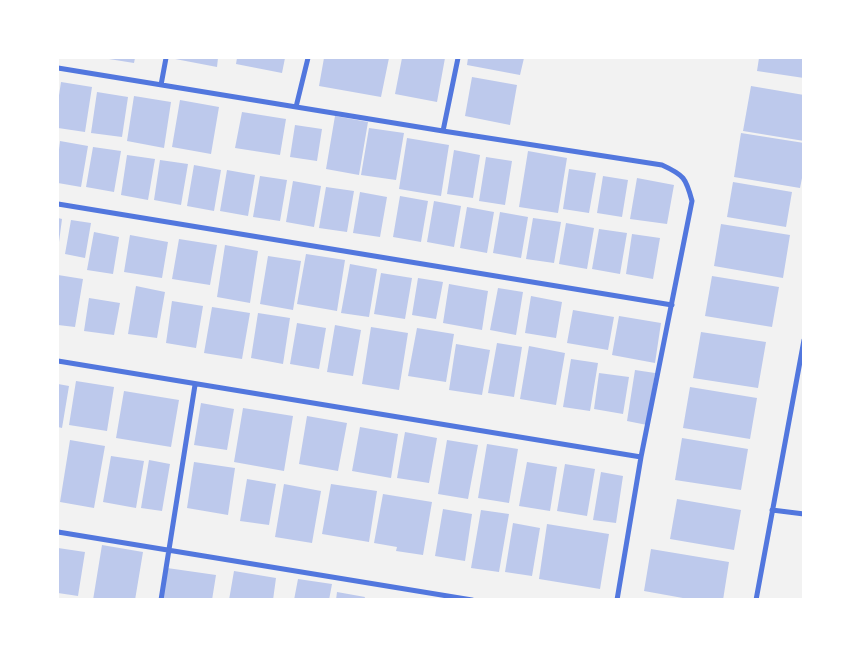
<!DOCTYPE html>
<html>
<head>
<meta charset="utf-8">
<style>
	body { margin:0 }
	#map { position:relative; width:861px; height:657px; overflow:hidden; background:#f2f2f2; font-family:Raleway,sans-serif }
	canvas { display:block }
	.frame { position:absolute; inset:0; border:59px solid #fff; pointer-events:none }
</style>
</head>
<body>
<div id="map">
<canvas width="861" height="657"></canvas>
<div class="frame"></div>
</div>
<script>
const context = document.querySelector('canvas').getContext('2d');
context.lineJoin = 'round';
function fillPath(path, color) { context.fillStyle = color; context.fill(path, 'evenodd'); }
function trace(path, color, width, dash) { context.strokeStyle = color; context.lineWidth = width; context.lineCap = dash ? 'butt' : 'round'; context.setLineDash(dash || []); context.stroke(path); }
const building = new Path2D(`
	M109,58h26l-1,5 -25,-4z
	M170,58h48l-1,9z
	M237,58h48l-3,15 -46,-9z
	M324,58h65l-8,39 -62,-11z
	M402,58h43l-8,44 -42,-8z
	M468,58h56l-4,17 -53,-10z
	M759,58h45v20l-47,-7z
	M472,77l45,8 -7,40 -45,-9z
	M61,82l31,5 -7,45 -27,-4v-26z
	M751,86l53,9v46l-61,-10z
	M97,92l31,5 -6,40 -31,-4z
	M134,96l37,6 -7,46 -37,-7z
	M180,100l39,7 -8,47 -39,-7z
	M242,112l44,7 -6,36 -45,-7z
	M335,116l33,6 -9,53 -33,-6z
	M295,125l27,4 -5,32 -27,-4z
	M369,128l35,5 -8,47 -35,-5z
	M741,133l63,10v25l-4,20 -66,-11z
	M407,138l42,7 -8,51 -42,-7z
	M60,141l28,5 -7,41 -23,-4v-25z
	M93,147l28,4 -7,41 -28,-5z
	M454,150l26,5 -7,43 -26,-4z
	M528,151l39,7 -9,55 -39,-6z
	M127,155l28,4 -7,41 -27,-5z
	M486,157l26,4 -7,44 -26,-4z
	M160,160l28,4 -7,41 -27,-5z
	M194,165l27,5 -7,41 -27,-5z
	M569,169l27,4 -7,40 -26,-4z
	M227,170l28,5 -7,41 -28,-5z
	M260,176l27,4 -7,41 -27,-4z
	M603,176l25,4 -6,37 -25,-4z
	M637,178l37,7 -7,39 -37,-5z
	M293,181l28,5 -7,41 -28,-5z
	M733,182l59,10 -6,35 -59,-10z
	M326,187l28,4 -7,41 -28,-4z
	M360,192l27,5 -7,40 -27,-4z
	M400,196l28,5 -7,41 -28,-5z
	M434,201l27,5 -7,41 -27,-5z
	M467,207l27,5 -7,41 -27,-5z
	M500,212l28,5 -7,41 -28,-5z
	M58,218l4,1 -3,23h-1z
	M533,218l28,4 -7,41 -28,-4z
	M71,220l20,3 -6,35 -20,-4z
	M566,223l28,5 -7,41 -28,-5z
	M721,224l69,11 -7,43 -69,-12z
	M599,229l28,4 -7,41 -28,-5z
	M94,232l25,5 -6,37 -26,-4z
	M632,234l28,4 -7,41 -27,-5z
	M130,235l38,7 -6,36 -38,-6z
	M179,239l38,6 -7,40 -38,-6z
	M225,245l33,6 -8,52 -33,-6z
	M306,254l39,6 -8,51 -40,-7z
	M268,256l33,5 -8,49 -33,-6z
	M350,264l27,5 -8,48 -28,-4z
	M381,273l31,5 -7,41 -31,-5z
	M58,275l25,4 -8,48 -17,-2z
	M712,276l67,11 -7,40 -67,-11z
	M418,278l25,4 -7,37 -24,-4z
	M449,284l39,7 -6,39 -39,-7z
	M136,286l29,6 -8,46 -29,-4z
	M498,288l25,4 -7,43 -26,-5z
	M531,296l31,6 -6,36 -31,-5z
	M89,298l31,5 -6,32 -30,-4z
	M172,301l31,5 -7,42 -30,-5z
	M212,307l38,6 -8,46 -38,-6z
	M573,310l41,7 -6,33 -41,-7z
	M258,313l32,5 -7,46 -32,-6z
	M619,316l42,7 -6,40 -43,-8z
	M297,323l29,5 -7,41 -29,-5z
	M335,325l26,5 -8,46 -26,-4z
	M371,327l37,6 -9,57 -37,-6z
	M417,328l37,6 -8,48 -38,-6z
	M701,332l65,10 -8,46 -65,-10z
	M497,343l25,4 -8,50 -26,-4z
	M456,344l34,6 -8,45 -33,-5z
	M529,346l36,7 -9,52 -36,-6z
	M571,359l27,4 -8,48 -27,-4z
	M635,370l20,3 -8,52 -20,-4z
	M599,373l30,4 -6,37 -29,-5z
	M76,381l38,6 -7,44 -38,-6z
	M58,384l11,2 -7,42 -4,-1z
	M690,387l67,11 -7,41 -67,-11z
	M124,391l55,9 -8,47 -55,-9z
	M201,403l33,6 -7,41 -33,-5z
	M243,408l50,8 -9,55 -50,-9z
	M307,416l40,7 -9,48 -39,-7z
	M360,427l38,7 -7,44 -39,-7z
	M405,432l32,6 -8,45 -32,-5z
	M682,438l66,11 -7,41 -66,-10z
	M70,440l35,6 -11,62 -34,-6z
	M447,440l31,5 -10,54 -30,-5z
	M487,444l31,5 -9,54 -31,-5z
	M111,456l33,5 -8,47 -33,-6z
	M149,460l21,4 -8,47 -21,-3z
	M194,462l41,6 -7,47 -41,-7z
	M527,462l30,5 -7,44 -31,-5z
	M565,464l30,5 -8,47 -30,-5z
	M601,472l22,4 -7,47 -23,-3z
	M247,479l29,5 -7,41 -29,-4z
	M284,484l37,7 -9,52 -37,-6z
	M331,484l46,7 -8,51 -47,-8z
	M383,494l49,8 -9,53 -27,-4 1,-4 -23,-4z
	M677,499l64,11 -7,40 -64,-11z
	M443,509l29,5 -7,47 -30,-5z
	M481,510l28,4 -10,58 -28,-4z
	M513,523l27,5 -8,48 -27,-4z
	M547,524l62,10 -9,55 -61,-10z
	M102,545l41,7 -8,48h-42z
	M58,548l27,4 -7,44 -20,-3z
	M651,549l78,13 -6,38h-29l-50,-9z
	M167,568l49,7 -4,25h-50z
	M234,571l42,7 -3,22h-44z
	M298,579l34,5 -3,16h-35z
	M337,592l28,5 -1,3h-28z`);
const minor = new Path2D(`
	M58,68l385,63 219,34c22,10 24,13 30,36l-51,256 -24,143
	M161,85l5,-27
	M296,107l12,-49
	M443,131l15,-73
	M58,204l614,101
	M58,361l583,96
	M772,510l32,4
	M58,532l414,68
	M161,600l34,-215
	M756,600l48,-260`);
fillPath(building, '#bdc9ec');
trace(minor, '#5277de', 5);
</script>
</body>
</html>
